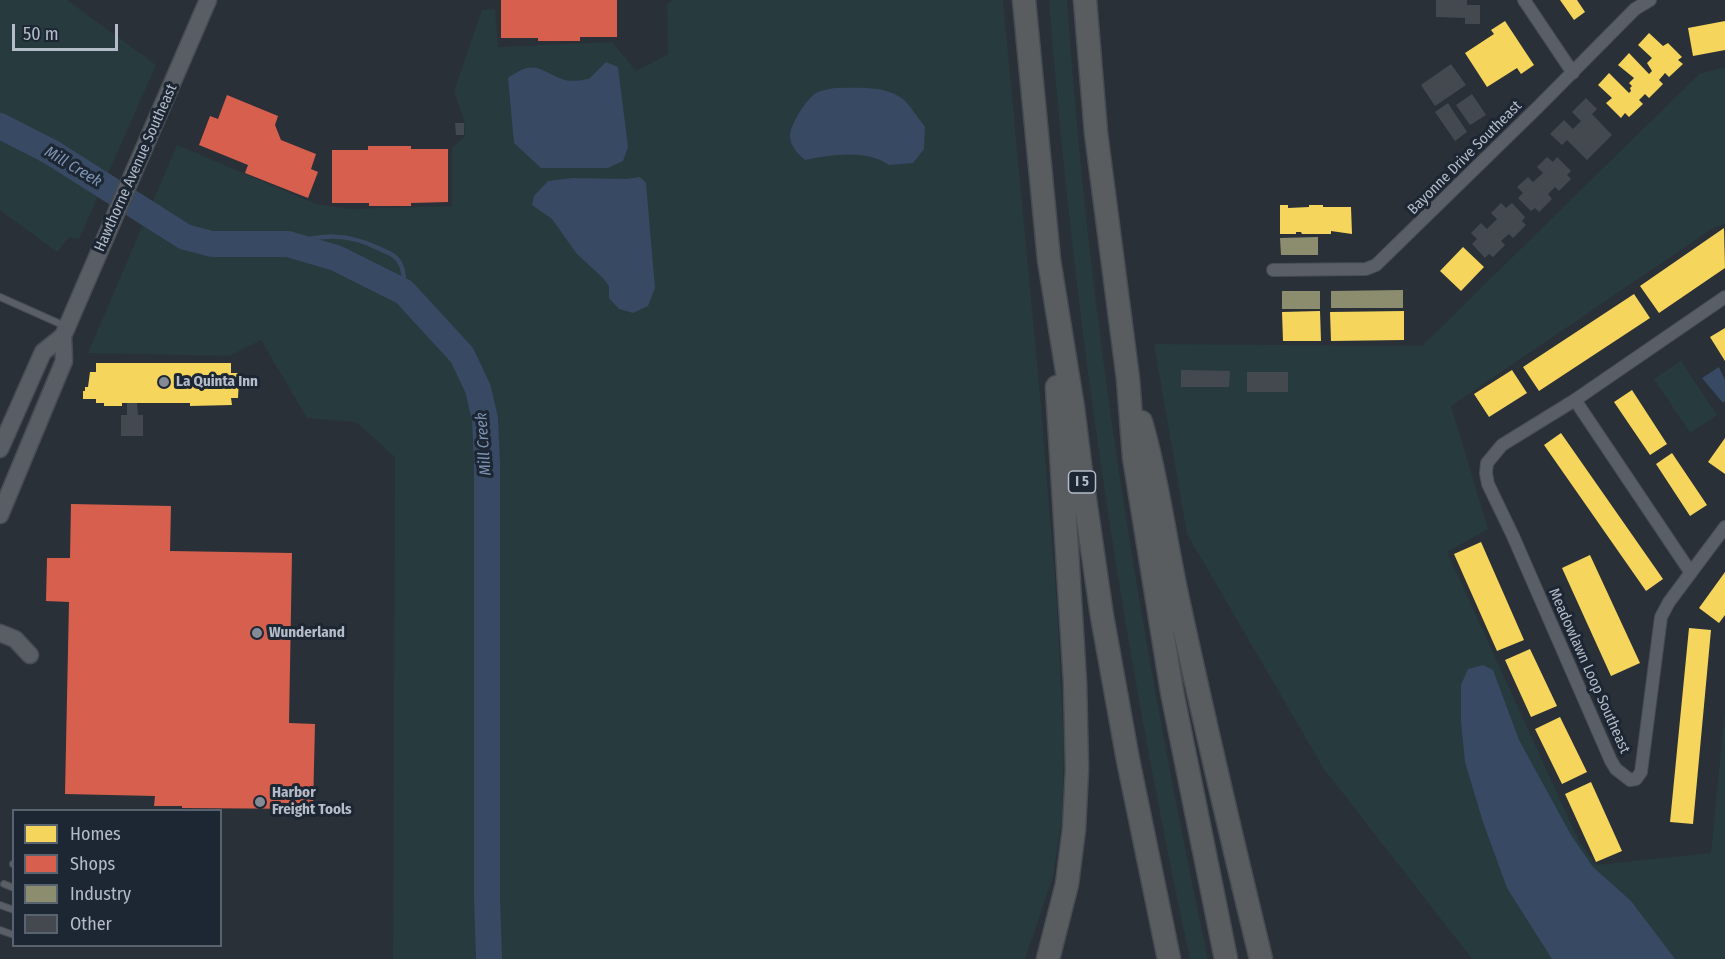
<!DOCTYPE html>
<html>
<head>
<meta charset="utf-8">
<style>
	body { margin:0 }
	#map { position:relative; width:1725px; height:959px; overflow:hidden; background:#2a3038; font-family:"Fira Sans Condensed",sans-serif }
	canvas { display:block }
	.legend { position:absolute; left:12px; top:809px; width:210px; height:138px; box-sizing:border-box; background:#1d2633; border:2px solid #59626f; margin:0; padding:8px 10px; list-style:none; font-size:18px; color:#b4bcc9 }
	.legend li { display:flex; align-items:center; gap:12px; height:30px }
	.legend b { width:30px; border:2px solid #59626f }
	.scale { position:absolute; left:12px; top:24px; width:106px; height:27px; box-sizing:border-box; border:3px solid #b4bcc9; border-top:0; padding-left:8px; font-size:18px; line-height:21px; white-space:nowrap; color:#b4bcc9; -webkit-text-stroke:4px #1d2633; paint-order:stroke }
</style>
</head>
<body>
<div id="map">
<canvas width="1725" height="959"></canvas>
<ul class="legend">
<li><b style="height:16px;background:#f6d55c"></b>Homes</li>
<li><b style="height:16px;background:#d6604d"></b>Shops</li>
<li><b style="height:16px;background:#8c8c6e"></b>Industry</li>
<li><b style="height:16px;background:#444950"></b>Other</li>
</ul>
<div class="scale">50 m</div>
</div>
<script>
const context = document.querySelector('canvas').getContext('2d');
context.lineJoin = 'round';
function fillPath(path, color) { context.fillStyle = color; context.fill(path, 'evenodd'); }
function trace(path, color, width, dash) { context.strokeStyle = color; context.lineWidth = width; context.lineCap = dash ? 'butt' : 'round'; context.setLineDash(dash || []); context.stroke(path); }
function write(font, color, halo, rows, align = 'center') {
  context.font = font + ' "Fira Sans Condensed",sans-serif'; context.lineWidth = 6; context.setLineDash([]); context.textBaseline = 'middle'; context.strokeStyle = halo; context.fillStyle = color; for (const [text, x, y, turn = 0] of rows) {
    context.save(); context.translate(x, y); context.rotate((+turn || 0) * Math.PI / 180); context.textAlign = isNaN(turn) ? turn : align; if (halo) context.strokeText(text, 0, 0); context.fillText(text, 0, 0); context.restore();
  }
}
const green = new Path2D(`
	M0,0h67l89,65 -77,174 -10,-2 -12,15 -57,-42z
	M674,0h329l37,395 17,209 7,146 -2,67 -9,60 -28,82h-632l2,-502 -39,-35 -49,-4 -46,-78 -32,16 -141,-3 89,-208 139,59 34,5 102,-3v-58l13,-12 -1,-16 -10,-29 28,-81 13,-1 3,38 114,-5 24,29 32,-17 -1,-50z
	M1049,0h18c22,323 74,643 141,959h-18c-68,-317 -116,-636 -141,-959z
	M1725,67v157l-12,4 -262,178 37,123 -41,23 132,289 17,24 115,-12 14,-142v248h-253l-148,-190 -137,-235 -33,-190 268,2 277,-272z
	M1681,361l36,54 -27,18 -36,-54z`);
const water = new Path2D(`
	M606,62l12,5 10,80 -5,14 -15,7h-67l-27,-25 -6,-65c28,-20 31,-7 57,2 7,2 17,0 24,-1z
	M835,88c21,0 52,-3 69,12 8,8 14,18 21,27l-1,22 -11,14 -24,2c-23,-16 -58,-10 -84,-5 -7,-6 -14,-13 -15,-23 -1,-11 17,-39 26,-44 6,-3 13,-4 19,-5z
	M640,177l6,6 9,105 -7,18 -15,7 -14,-4 -10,-11v-12l-6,-8 -26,-24 -25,-35 -20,-14 2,-9 14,-15 24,-3 55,1z
	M1719,367l6,13v21l-2,2 -21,-25z
	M1483,665l10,5 26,70 52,95 22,32 38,34 44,58h-123l-45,-71 -24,-66 -18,-60 -4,-40v-37l7,-16z`);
const homes = new Path2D(`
	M1560,0h17l8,12 -11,8z
	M1505,21l29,44 -13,9 -4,-6 -30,19 -22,-34 29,-19 -3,-4z
	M1725,21v29l-32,6 -5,-28z
	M1649,33l14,13 5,-3 14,14 -4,3 5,4 -14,13 -4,-4 -6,7 4,4 -14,14 -4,-4 -6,6 4,4 -14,13 -4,-4 -4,5 -15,-15 6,-5 -14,-13 11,-12 20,20 2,-2 -1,-3 2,-2 -3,-3 5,-5 -16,-13 11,-12 20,21 3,-3 -5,-8 5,-5 -14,-13z
	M1280,205h8v3l21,-1v-2h14v2h28l1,27 -21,-3v3h-29l-1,-2h-5v2h-16z
	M1724,228l1,40 -66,45 -19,-27z
	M1463,247l21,20 -23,24 -21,-20z
	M1634,294l16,24 -111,73 -16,-24z
	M1320,311l1,30h-38l-1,-29z
	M1404,311v29l-73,1 -1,-29z
	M1725,328v33l-15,-24z
	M96,363h135v10h7l1,4 -1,21h-7l1,7 -42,1v-3h-68v3h-18v-3h-8v-4h-13v-8h2v-4h3l2,-15h6z
	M1512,370l15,23 -38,24 -15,-23z
	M1632,390l35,54 -17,11 -36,-53z
	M1561,433l102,146 -17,12 -102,-146z
	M1725,438v36l-17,-12z
	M1672,453l35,52 -17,11 -34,-52z
	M1481,542l43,98 -27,11 -43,-97z
	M1590,555l50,108 -29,13 -49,-108z
	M1725,572v43l-6,8 -20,-15z
	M1689,628l22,2 -18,194 -23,-2z
	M1530,649l27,57 -26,11 -26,-57z
	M1560,717l27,55 -25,12 -27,-55z
	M1591,782l31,69 -26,11 -31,-68z`);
const shops = new Path2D(`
	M501,0h116v37h-37v4h-42v-3h-37z
	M227,95l51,21 -3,9 6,15 35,14 -5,15 7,3 -10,26 -63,-25 3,-8 -49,-20 11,-29 8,3z
	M368,146h43v3h37v53l-37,1v3h-42v-3h-37v-53h36z
	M71,504l100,2 -1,45 122,2 -3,170 26,1 -2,85 -131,-1v-2h-28l1,-10 -90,-2 4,-192 -23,-1 1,-43h23z`);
const industry = new Path2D(`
	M1318,237v18h-37l-1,-17z
	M1403,290v18h-72v-17z
	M1282,291h38v18h-38z`);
const stream = new Path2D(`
	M288,244c34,-9 57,-12 90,4 5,3 13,5 17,9 10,8 9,23 9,35`);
const river = new Path2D(`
	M0,126l51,26 134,85 27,7h76l48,14 68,34 58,63 16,34 7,30 2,44v435l2,61`);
const building = new Path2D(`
	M1436,0h31v5h13v19h-15v-6l-29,-1z
	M1451,64l15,21 -31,21 -14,-21z
	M1472,94l14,21 -16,10 -14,-20z
	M1586,98l11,11 -5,5 20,21 -25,25 -20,-20 -5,5 -12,-11 14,-14 9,9 8,-8 -9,-9z
	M1448,103l19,29 -12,9 -20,-29z
	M455,123h9v12h-8z
	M1547,157l6,5 4,-5 14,14 -4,4 4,4 -12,12 -4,-4 -7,7 4,5 -13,13 -4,-4 -4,3 -13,-13 5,-5 -6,-6 11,-10 5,5 10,-9 -6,-6z
	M1501,203l5,5 6,-5 13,14 -3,4 4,4 -13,13 -4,-4 -8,7 4,4 -12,12 -4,-3 -4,4 -13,-14 5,-5 -6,-6 10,-10 6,6 10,-10 -6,-6z
	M1181,370l49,1 -1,16h-48z
	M1247,372h41v20h-41z
	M127,403h10l1,12h5v21h-22v-21h6z`);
const lane = new Path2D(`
	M0,297l65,29
	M13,864h1
	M4,884l10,4
	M0,905l14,5
	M0,930l14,5`);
const street = new Path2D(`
	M1524,0l49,73
	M1273,270l93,-1 10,-4 163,-159 96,-97 15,-9
	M1725,297l-150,103 -73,45 -15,18 -1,10 2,11 25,52 98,225 5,8 14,11 6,-1 5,-7 20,-155 8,-15 56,-75
	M1575,400l116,173`);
const secondary = new Path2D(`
	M0,449l43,-97 20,-16
	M0,515l64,-154 -1,-25 145,-336
	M0,633l15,6 15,16`);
const highway = new Path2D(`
	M1024,0l25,260 24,148 8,64 21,144 26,144 41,199
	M1085,0l11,133 32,246 6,78 38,235 54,267
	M1141,422c17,58 24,119 37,178 26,120 54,240 83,359
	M1048,959l19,-75 7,-55 3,-60 -2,-87 -18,-295`);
const markers = [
	[164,382,6,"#848b96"],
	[257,633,6,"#848b96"],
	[260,802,6,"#848b96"]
];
const shields = [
	[1082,482,27]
];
const shieldNames = [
	["I 5",1082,482]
];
const streetNames = [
	["Bayonne Drive Southeast",1465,158,-45],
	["Hawthorne Avenue Southeast",136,168,-66],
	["Meadowlawn Loop Southeast",1589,671,66]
];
const poiNames = [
	["La Quinta Inn",176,382],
	["Wunderland",269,633],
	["Harbor",272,793],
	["Freight Tools",272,810]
];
const waterNames = [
	["Mill Creek",73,167,31],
	["Mill Creek",484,444,-94]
];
fillPath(green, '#273a3e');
fillPath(water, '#384963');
fillPath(homes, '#f6d55c');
fillPath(shops, '#d6604d');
fillPath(industry, '#8c8c6e');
trace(stream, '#384963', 4.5);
trace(river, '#384963', 26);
fillPath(building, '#444950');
trace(lane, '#484c53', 8);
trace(street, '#484c53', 14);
trace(secondary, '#484c53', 19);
trace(highway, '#474c53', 25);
trace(lane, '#5a5e66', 6);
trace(street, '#5a5e66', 12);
trace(secondary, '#595d64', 16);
trace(highway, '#5a5d60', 22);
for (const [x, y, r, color] of markers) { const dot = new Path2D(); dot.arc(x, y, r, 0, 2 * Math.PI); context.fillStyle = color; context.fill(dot); trace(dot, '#1d2633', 2); }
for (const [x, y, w] of shields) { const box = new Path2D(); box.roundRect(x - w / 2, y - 11, w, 22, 4.5); context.fillStyle = '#1d2633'; context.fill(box); trace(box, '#b4bcc9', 1.5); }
write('bold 14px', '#b4bcc9', null, shieldNames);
write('15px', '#b4bcc9', '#1d2633', streetNames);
write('bold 15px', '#b4bcc9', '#1d2633', poiNames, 'left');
write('italic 16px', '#7c92b1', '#1d2633', waterNames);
</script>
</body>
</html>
